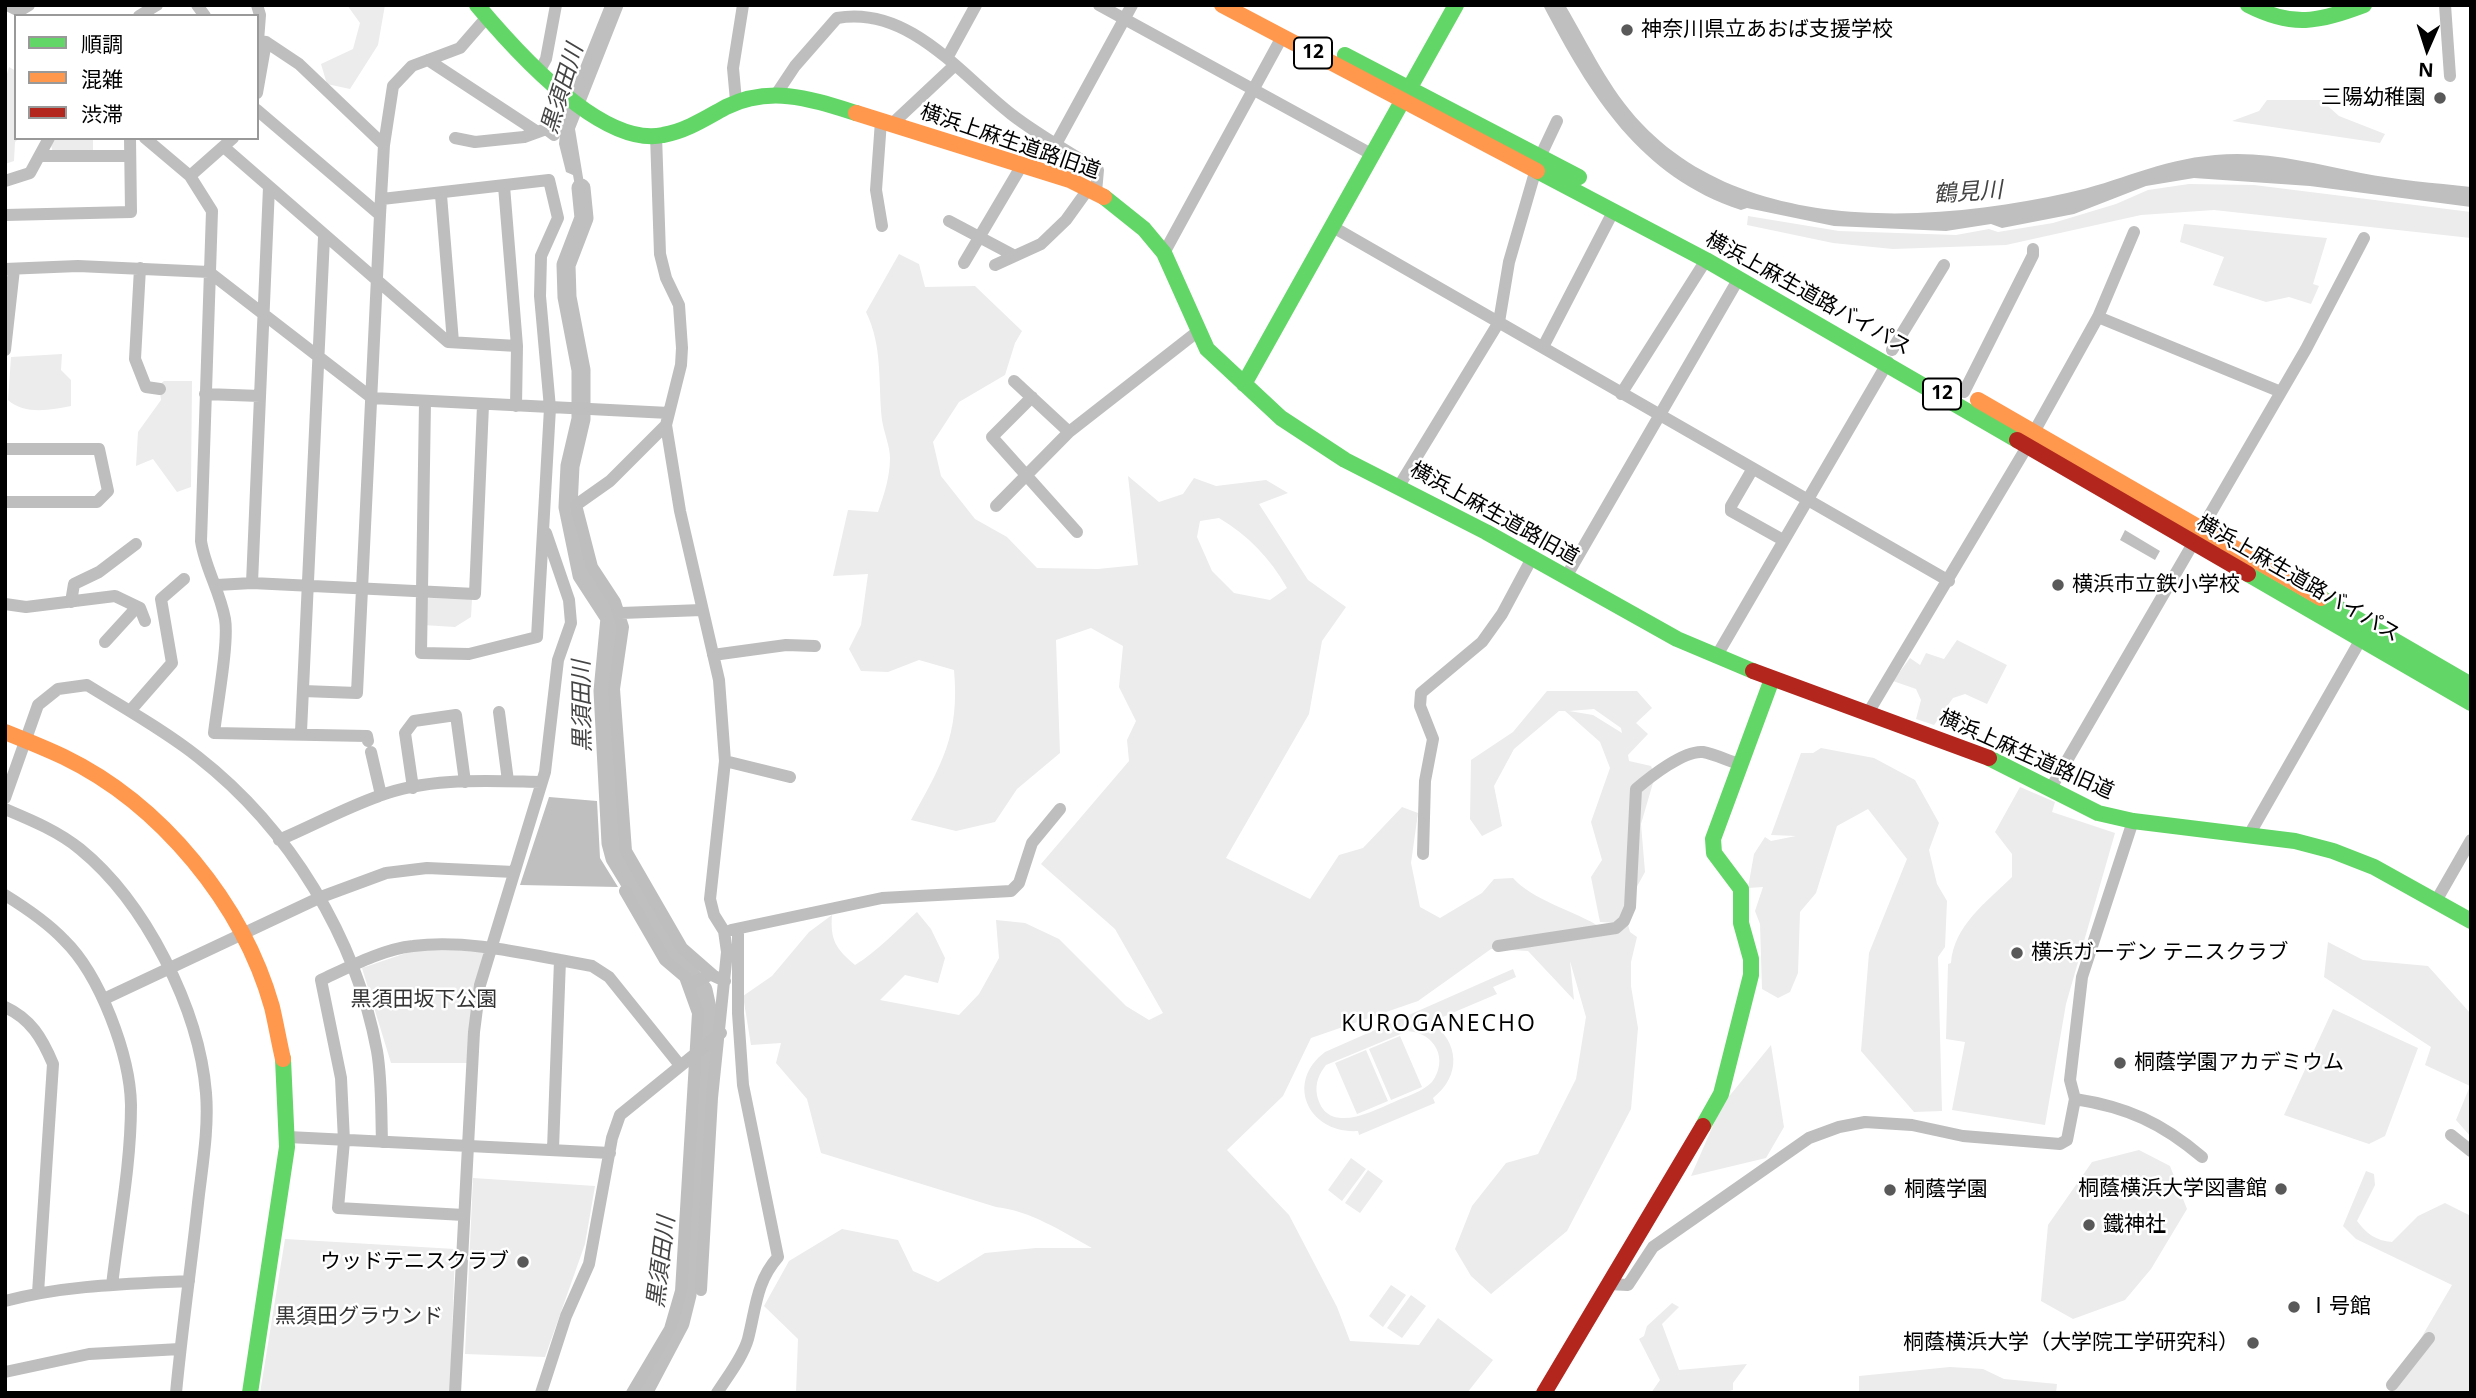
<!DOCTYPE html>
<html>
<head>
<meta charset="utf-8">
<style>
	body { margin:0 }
	#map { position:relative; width:2476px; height:1398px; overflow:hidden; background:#fff; font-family:"Open Sans","Noto Sans JP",sans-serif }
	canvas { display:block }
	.frame { position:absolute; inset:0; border:7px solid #000; pointer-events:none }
	.legend { position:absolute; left:14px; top:14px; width:245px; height:126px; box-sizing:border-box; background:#fff; border:2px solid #999; margin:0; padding:9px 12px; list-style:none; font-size:21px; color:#000 }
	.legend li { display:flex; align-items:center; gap:14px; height:35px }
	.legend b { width:35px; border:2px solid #999 }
	.north { position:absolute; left:2392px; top:14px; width:70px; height:70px; -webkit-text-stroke:5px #fff; paint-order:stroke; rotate:183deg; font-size:19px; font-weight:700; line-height:28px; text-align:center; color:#000 }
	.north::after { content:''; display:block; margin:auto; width:24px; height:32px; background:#000; clip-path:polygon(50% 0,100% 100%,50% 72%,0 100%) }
</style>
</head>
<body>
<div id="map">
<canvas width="2476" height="1398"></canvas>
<div class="frame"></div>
<ul class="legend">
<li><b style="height:9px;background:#63d668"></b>順調</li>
<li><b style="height:9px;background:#ff974d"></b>混雑</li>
<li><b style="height:9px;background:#b3261e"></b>渋滞</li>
</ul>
<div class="north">N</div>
</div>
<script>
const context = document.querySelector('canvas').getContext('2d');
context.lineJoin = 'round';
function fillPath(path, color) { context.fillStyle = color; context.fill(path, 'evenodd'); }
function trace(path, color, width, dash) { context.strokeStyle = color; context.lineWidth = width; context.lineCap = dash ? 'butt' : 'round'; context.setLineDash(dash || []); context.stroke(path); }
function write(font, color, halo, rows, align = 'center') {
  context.font = font + ' "Open Sans","Noto Sans JP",sans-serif'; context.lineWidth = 5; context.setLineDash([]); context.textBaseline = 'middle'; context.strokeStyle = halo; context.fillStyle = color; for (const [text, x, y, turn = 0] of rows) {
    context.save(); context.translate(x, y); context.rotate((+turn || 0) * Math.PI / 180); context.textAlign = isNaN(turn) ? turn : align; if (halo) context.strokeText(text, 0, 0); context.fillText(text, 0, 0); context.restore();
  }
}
const green = new Path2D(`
	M347,5h38l-7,40 -28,44 -23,-5 -6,-20 32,-15 7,-26z
	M9,67l7,4v67h3l-4,4 -1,19 -9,3v-83z
	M2267,100h54l18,16 46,18 -5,9 -148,-22 27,-10z
	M56,138h37v15h-40l-2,-8z
	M2189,184l65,1 217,27v26l-257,-28 -73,5 -135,30 -113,4 -60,-6 -86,-18 1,-9 91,15 117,4 33,-6 9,3 55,-9 63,-19 32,-14z
	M2184,224l143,14 -14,46 6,2 -8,18 -22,-7 -23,5 -53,-17 11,-28 -44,-15z
	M899,254l20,10 6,23 50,-1 47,45 -7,12 -10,32 -46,27 -26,40 8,34 34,43 32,18 30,31 61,1 40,-4 -10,-89 31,26 24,-8 11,-16 22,8 50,-6 22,13 -29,11 49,76 38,27 -24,34 -13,73 -83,144 84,41 29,-44 24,-7 39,-41 16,6 -7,50 9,44 20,11 42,-25 12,-14 19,-1c19,22 62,33 89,50l14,-5 -16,-1 -9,-45 11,-17 -11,-38 19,-54 -10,-26 -35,-31h-6l-45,38 -20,37 8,40 -20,10 -12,-17 1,-59 42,-28 34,-41h90l15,17 -16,15 12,11 -20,21 1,6 22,5 4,10 -14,48 4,48 -21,38 6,22 7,5 -6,25v24l7,42 -7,81 -64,122 -76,63 -20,-18 -16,-27 17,-43 34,-43 32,-9 38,-75 10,-62 -16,-56 4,39 -46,-49 -37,-2 -73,52 -107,37 -28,58 -56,54 62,65 48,92 13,34 69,4 19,-27 55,42 -26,33h-671l2,-54 -34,-33 25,-45 53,-32 56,11 15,31 25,11 47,-29 51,-5h56c-31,-17 -61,-37 -96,-41l-175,-54 -14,-54 -31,-36 5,-20 -30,2 -8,-49 29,-20 37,-44 23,-17c-2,25 4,34 23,50 23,-14 42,-35 62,-53l14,17 14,29 -7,25 -33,-8 -25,25 79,15 20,-21 20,-36 -3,-38 29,3 34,16 67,67 23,14 14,-7 -48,-84 -74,-65 88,-103 -2,-21 9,-19 -17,-34 4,-41 -32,-18 -35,12 4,113 -43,36 -22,33 -39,9 -45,-11c30,-55 49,-84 43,-150l-35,-10 -31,12 -27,-1 -12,-22 12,-24 7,-51 -35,2 15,-66 30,2c6,-17 12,-35 12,-54 0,-12 -6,-25 -8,-38 -4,-36 1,-74 -16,-108zM1219,518c29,17 51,40 68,70l-17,12 -36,-7 -22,-22 -15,-34 3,-16zM1594,709l27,19 1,5 -29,-18 -24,-4z
	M62,354l-1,16 10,10v26c-20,4 -47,9 -63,-6l3,-43z
	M164,381h28l-1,106 -14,5 -24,-33 -17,7 2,-34 23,-32 -2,-15z
	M429,598l43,1 -1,18 -16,10 -32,-2 1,-25z
	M1957,640l50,25 -20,39 -22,-10 -12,4 -19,27 -18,-6 5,-19 -5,-11 -23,-8 17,-23 10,7 6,-12 18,6z
	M1821,748l53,10 41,22 24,43 -10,27 8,34 10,17 -2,46 -7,10 4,154 -28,1 -53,-61 8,-98 38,-94 -39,-50 -31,17 -21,67 -16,19 -2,61 -8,19 -12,6 -16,-9 -2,-65 -5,-13 8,-24 -15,1 6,-34 11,-17 6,4 25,-5 -25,-1 30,-82h12z
	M2020,787l35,15 -3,10 63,21 -49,171 -21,121 -93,-15 13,-68 -19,-3 2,-75 3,-1c3,-38 35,-60 61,-86v-23l-17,-22z
	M2328,942l35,18 65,6 43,48v123l-15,-17 14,-34 -45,-21 6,-18 -107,-70z
	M415,950l69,1 -17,112h-76l-29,-95z
	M1513,969l3,8 -23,10 4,7 -66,28c28,20 31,53 2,76l2,5 -76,32 -1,-4c-49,3 -74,-48 -33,-79zM1408,1031c27,2 41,28 24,51 -10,10 -25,14 -38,20 -23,10 -68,34 -77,-7 -2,-12 2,-21 9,-30z
	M2333,1009l85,39 -33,88 -16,8 -85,-29z
	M1400,1036l22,51 -31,13 -22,-51z
	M1771,1045l13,82 -18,31 -75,18 31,-71z
	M1366,1050l22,51 -31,13 -22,-51z
	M2139,1150l31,16 17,43 -36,60 -26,31 -52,19 -32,-18 7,-76 44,-63z
	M1351,1158l15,11 -24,32 -14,-11z
	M1368,1170l15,11 -23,32 -15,-10z
	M2366,1171l8,3 1,11 -18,36c9,12 19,20 35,21l26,-26 27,-13 26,13v177h-82l63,-108 -96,-46 -13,-13z
	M473,1178l122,8 -10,58 -40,113 -80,-3z
	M285,1239l170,10 -5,144h-190z
	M1391,1285l15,10 -23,32 -14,-11z
	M1411,1295l15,11 -24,32 -15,-10z
	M1672,1303l7,4 -17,17 17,46 68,-6 -14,19v7l-13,3h-69l9,-13 -21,-41 5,-3 3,-10z
	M1950,1367l33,2 21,10 53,5 -1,9h-197v-17z`);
const water = new Path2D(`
	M605,5h19l-49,124 14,85h-9l-7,-39 -7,-3 -7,-28 3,-32z
	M1543,5h22c25,42 43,83 77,119 104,110 290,99 425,69 52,-11 91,-33 148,-38 49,-5 97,8 146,18 36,7 73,10 110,14v20l-161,-21 -116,-8 -48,8 -72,28 -72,14 -11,-4 -45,7 -112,-5 -87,-18 -6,2c-101,-33 -151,-115 -198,-205z
	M2125,530l35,21 -5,9 -35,-20z
	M549,797l48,4 3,57 18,29 -98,-2z`);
const river = new Path2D(`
	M581,188l3,30 -18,47 1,32 14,73v49l-11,47 -2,41 14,68 28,43 -7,73 8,152 4,15 61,100 27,32 4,18 -20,287 -7,28 -37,70`);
const street = new Path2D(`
	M7,5l12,6 10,-6
	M197,5l8,11
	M257,5l3,10 -2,26
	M1099,5l274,150
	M2445,5l5,71
	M139,16l18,-11
	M266,42l33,22 85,81
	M947,58l29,-53
	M428,60l108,71
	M540,70l6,-11 10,-54
	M257,93l9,-51 -8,-1
	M777,93l18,-27 42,-48c72,-13 124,57 174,96 27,21 58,38 87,56l-2,22
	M736,101l-3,-33 10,-63
	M257,110l123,105
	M881,121l-5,69 6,36
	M892,124l63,-59
	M656,135l4,119 6,24 13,27 3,43 -1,17 -15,60 14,86 39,169 6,81 -15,138 4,16 10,16 3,21 -15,146 -11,192
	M145,138l45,38 22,35 -11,330c4,27 19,50 24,78 4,23 -8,87 -11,114l153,3 1,5
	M455,138l20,4 49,-5 22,-8 8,6
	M1056,144l76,-139
	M225,148l223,194 69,4
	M40,156h90
	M1540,157l17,-36
	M190,176l43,-38
	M5,181l25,-8 19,-35
	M504,186l13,160 -1,60
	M441,195l12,147
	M382,199l167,-19 9,38 -17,38 -1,40 10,112 -13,229 -68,17 -48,-1 4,-251
	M5,215l126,-3 -1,-74
	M949,221l66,35
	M1333,227l616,354
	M1164,253l118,-216
	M964,263l58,-98
	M995,265l46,-21 25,-24 23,-32
	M140,268l-5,91 11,28 14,2
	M5,269l73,-3 131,6 163,126 297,15
	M2098,317l183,75
	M1543,347l71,-137
	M5,350l9,-81
	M1892,350l52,-85
	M1014,381l55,51
	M1964,392l69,-137v-6
	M205,394l55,2
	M1621,394l85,-134
	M1032,397l-40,40 85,95
	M666,425l-56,56 -34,24 16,62 23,35 8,25 -9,62 12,162 56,97 32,28 11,5
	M2034,432l64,-115 36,-85
	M5,449h94l9,42 -11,11h-92
	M1752,470l-21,36v5l52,29
	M1399,486l100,-164 10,-60 27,-93
	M996,506l73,-74 128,-100
	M1566,577l173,-299
	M252,583l17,-396
	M217,585l35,-2 223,11 8,-189
	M71,602l3,-18 25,-12 37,-28
	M5,604l21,3 89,-11 25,12 5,13
	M621,613l81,-3
	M105,642l32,-35
	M713,655l73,-10 29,1
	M1716,657l172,-295
	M303,691l54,2 23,-478 4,-70 9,-59 19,-20 48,-18 27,-31
	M130,711l42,-48 -11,-64 23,-20
	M499,712l9,69
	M1868,713l160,-268
	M301,732l23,-495
	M371,752l10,43
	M725,761l65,16
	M413,788l-8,-55 9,-12 42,-6 9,67
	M2051,788l255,-439 58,-111
	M5,798l33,-93 20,-16 29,-4c37,23 77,45 111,72 92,72 158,181 179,294 5,29 4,61 5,91
	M5,809c26,11 53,22 75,40 65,53 119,159 126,244 3,36 -4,74 -8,110 -7,64 -16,126 -22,190
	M2249,835l112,-196
	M279,840c33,-14 66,-32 100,-44 50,-19 110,-15 162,-14
	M1423,854l2,-73 8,-42 -13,-33 1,-13 61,-51 20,-28 30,-56
	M625,891l40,69 20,17 13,36 -17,278 -11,38 -38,64
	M5,895c21,13 42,27 59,45 36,35 66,115 67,165 0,59 -12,120 -19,180
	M2436,901l35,-61
	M731,930l151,-32 129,-7 8,-8 13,-40 28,-34
	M1498,946l118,-18 8,-7 6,-14 6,-118c14,-12 48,-39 67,-37 12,2 25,9 36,12
	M560,960l32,6 17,11 70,87
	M688,985l24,-11
	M104,999l217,-102 65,-24 41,-5 87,4
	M5,1007c26,12 37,31 48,57l-15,229
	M2075,1099c52,8 87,24 127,58
	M2451,1135l20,16
	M288,1137l322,16
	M464,1215l-126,-7 6,-67 -3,-63 -20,-98c28,-13 62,-31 92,-34 49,-6 100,5 147,14l-7,189
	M1608,1284l20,1 25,-38 156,-109 30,-11 26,-5 47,3 51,11 97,8 7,-4 8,-41 -5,-19 12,-103 51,-156
	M5,1301c60,-16 122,-17 184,-20
	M5,1372l84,-18 91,-5
	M2392,1385l37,-47
	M455,1393l19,-361 6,-47 65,-213 13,-112 13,-37 -2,-23 -23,-67
	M541,1393l25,-77 23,-52 23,-126 8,-23 101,-82
	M717,1393c10,-16 26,-36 31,-54 8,-31 8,-57 30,-82l-35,-172 -5,-72v-83`);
const fast = new Path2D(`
	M477,5c37,44 124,143 186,130 23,-4 43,-17 63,-28 45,-22 85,-8 130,6
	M2248,5c45,23 70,17 116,0
	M1345,55l234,122
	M1537,171l169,89 311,180
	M1104,197l40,32 20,24 43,96 74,69 64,42 141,72 191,107 76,32
	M1244,384l212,-379
	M2248,574l223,129
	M2321,598l150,87
	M1989,758l109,55 35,8 162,20 38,10 41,16 97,54
	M1703,1126l18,-32 30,-119v-16l-10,-36v-34l-27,-36 -1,-14 59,-160
	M250,1393l37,-246 -4,-88`);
const slow = new Path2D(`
	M1222,5l315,166
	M856,113l214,67 34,17
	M1978,400l343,198
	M5,732c20,8 40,16 59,25 97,47 179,147 208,250 4,17 7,35 11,52`);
const jam = new Path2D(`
	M2017,440l231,134
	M1753,671l236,87
	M1544,1393l159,-267`);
const markers = [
	[1627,30,7,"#595959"],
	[2440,98,7,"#595959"],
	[2058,585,7,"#595959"],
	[2017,953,7,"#595959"],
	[2120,1063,7,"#595959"],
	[2281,1189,7,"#595959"],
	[1890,1190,7,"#595959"],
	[2089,1225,7,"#595959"],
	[523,1262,7,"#595959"],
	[2294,1307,7,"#595959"],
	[2253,1343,7,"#595959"]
];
const shields = [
	[1313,53,38],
	[1942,394,38]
];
const shieldNames = [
	["12",1313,53],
	["12",1942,394]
];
const poiNames = [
	["神奈川県立あおば支援学校",1641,30],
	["三陽幼稚園",2426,98,"right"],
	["横浜市立鉄小学校",2072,585],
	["横浜ガーデン テニスクラブ",2031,953],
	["桐蔭学園アカデミウム",2134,1063],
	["桐蔭横浜大学図書館",2267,1189,"right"],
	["桐蔭学園",1904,1190],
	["鐵神社",2103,1225],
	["ウッドテニスクラブ",509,1262,"right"],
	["Ⅰ号館",2308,1307],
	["桐蔭横浜大学（大学院工学研究科）",2239,1343,"right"]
];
const streetNames = [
	["横浜上麻生道路旧道",1010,142,19],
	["横浜上麻生道路バイパス",1808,294,29],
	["横浜上麻生道路旧道",1494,514,29],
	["横浜上麻生道路バイパス",2298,579,30],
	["横浜上麻生道路旧道",2026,755,24]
];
const parkNames = [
	["黒須田坂下公園",424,1000],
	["黒須田グラウンド",359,1317]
];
const waterNames = [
	["黒須田川",563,89,-73],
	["鶴見川",1968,193,-4],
	["黒須田川",583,706,-91],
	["黒須田川",662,1262,-83]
];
const neighbourhoodNames = [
	["KUROGANECHO",1439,1024]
];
fillPath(green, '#ececec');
fillPath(water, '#bfbfbf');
trace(river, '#bfbfbf', 19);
trace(street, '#bebebe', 12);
trace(fast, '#63d668', 16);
trace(slow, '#ff974d', 16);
trace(jam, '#b3261e', 16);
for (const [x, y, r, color] of markers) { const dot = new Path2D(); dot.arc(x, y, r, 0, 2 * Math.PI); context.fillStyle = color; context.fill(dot); trace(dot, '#fff', 2.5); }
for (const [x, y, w] of shields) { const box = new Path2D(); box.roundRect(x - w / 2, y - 15.5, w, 31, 5); context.fillStyle = '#fff'; context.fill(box); trace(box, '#000', 2); }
write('bold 19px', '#000', null, shieldNames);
write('21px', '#000', '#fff', poiNames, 'left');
write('21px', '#000', '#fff', streetNames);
write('21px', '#333', '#fff', parkNames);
write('italic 23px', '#444', '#fff', waterNames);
context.letterSpacing = '2px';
write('23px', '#000', '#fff', neighbourhoodNames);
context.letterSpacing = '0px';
</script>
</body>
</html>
